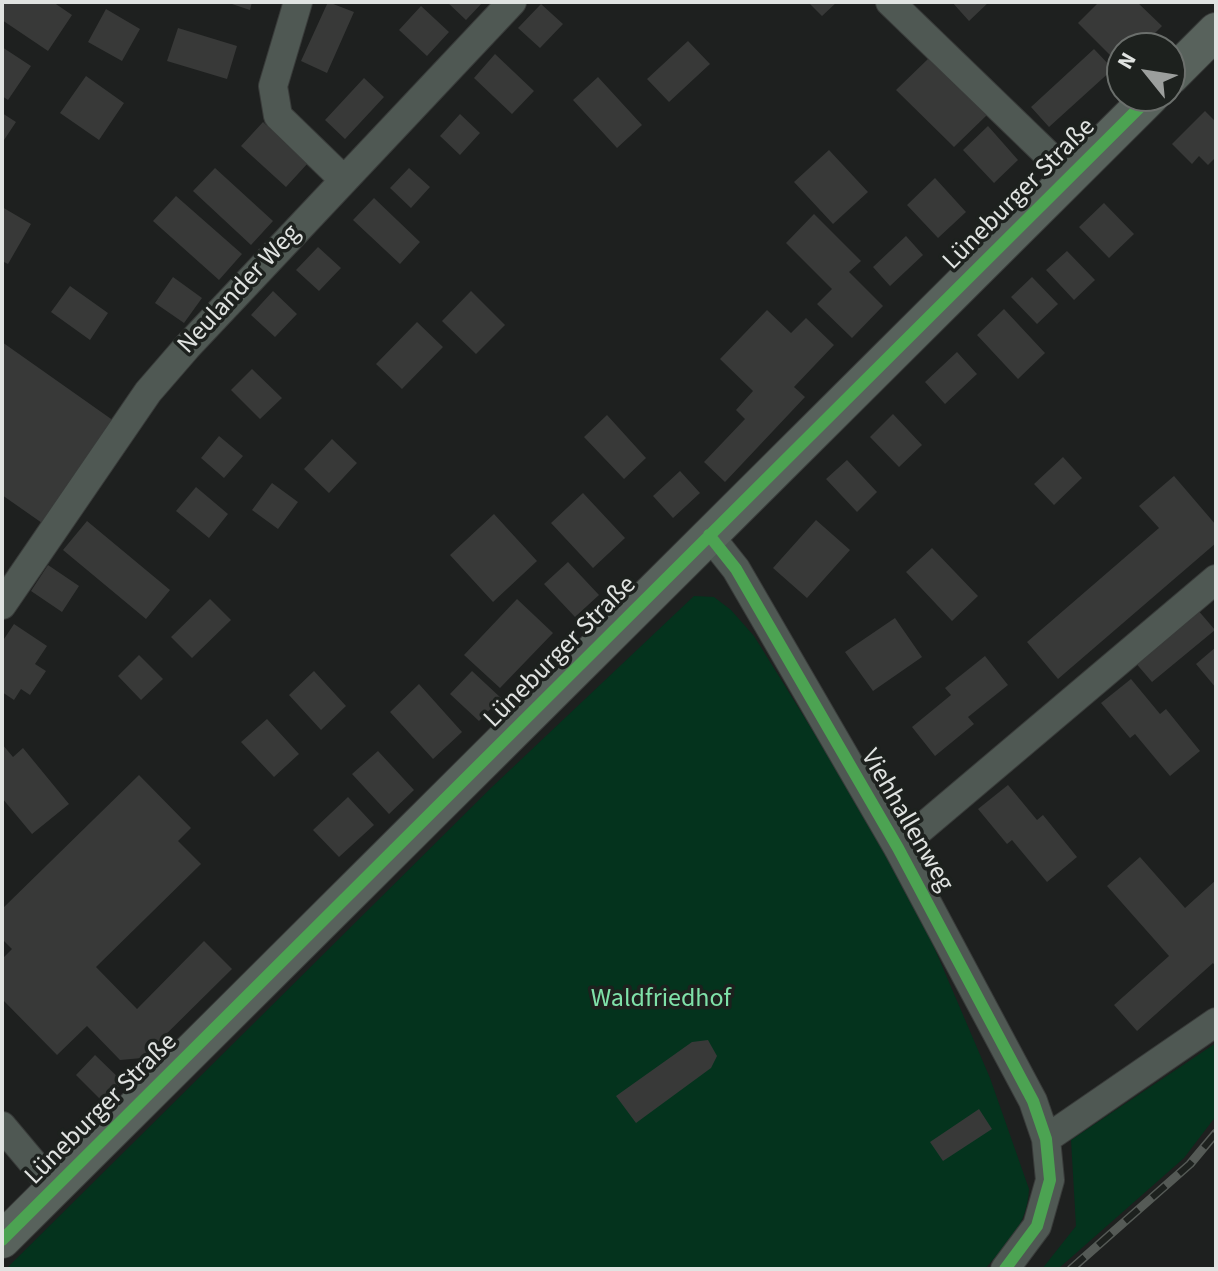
<!DOCTYPE html>
<html>
<head>
<meta charset="utf-8">
<style>
	body { margin:0 }
	#map { position:relative; width:1218px; height:1271px; overflow:hidden; background:#1e201f; font-family:"Source Sans 3",sans-serif }
	canvas { display:block }
	.frame { position:absolute; inset:0; border:4px solid #e0e3e1; pointer-events:none }
	.north { position:absolute; left:1106px; top:32px; width:80px; height:80px; box-sizing:border-box; background:#1d211e; border:2px solid #6b6f6c; border-radius:50%; rotate:300deg; font-size:22px; font-weight:700; line-height:32px; text-align:center; color:#e0e3e1 }
	.north::after { content:''; display:block; margin:auto; width:28px; height:36px; background:#9c9f9d; clip-path:polygon(50% 0,100% 100%,50% 72%,0 100%) }
</style>
</head>
<body>
<div id="map">
<canvas width="1218" height="1271"></canvas>
<div class="frame"></div>
<div class="north">N</div>
</div>
<script>
const context = document.querySelector('canvas').getContext('2d');
context.lineJoin = 'round';
function fillPath(path, color) { context.fillStyle = color; context.fill(path, 'evenodd'); }
function trace(path, color, width, dash) { context.strokeStyle = color; context.lineWidth = width; context.lineCap = dash ? 'butt' : 'round'; context.setLineDash(dash || []); context.stroke(path); }
function write(font, color, halo, rows, align = 'center') {
  context.font = font + ' "Source Sans 3",sans-serif'; context.lineWidth = 7; context.setLineDash([]); context.textBaseline = 'middle'; context.strokeStyle = halo; context.fillStyle = color; for (const [text, x, y, turn = 0] of rows) {
    context.save(); context.translate(x, y); context.rotate((+turn || 0) * Math.PI / 180); context.textAlign = isNaN(turn) ? turn : align; if (halo) context.strokeText(text, 0, 0); context.fillText(text, 0, 0); context.restore();
  }
}
const green = new Path2D(`
	M694,596l20,1 17,13 23,26 137,221 31,62 68,159 39,111c-2,37 -21,53 -44,80h-979l486,-482z
	M1216,1043v73l-32,42 -126,111h-16l34,-43 -5,-86z`);
const building = new Path2D(`
	M2,2h51l19,13 -24,36 -46,-31z
	M226,2h26l-2,8z
	M328,2l26,10 -27,61 -26,-12z
	M447,2h36l-17,18z
	M808,2h29l-15,14z
	M952,2h37l-20,19z
	M1099,2h38l25,24 -22,22h-18v19l-44,-44z
	M541,4l22,20 -23,24 -22,-20z
	M421,6l28,26 -22,24 -28,-26z
	M106,9l34,20 -18,32 -34,-19z
	M178,28l59,18 -10,33 -60,-18z
	M688,41l22,23 -41,38 -22,-23z
	M2,47l29,19 -23,34 -6,-4z
	M1094,49l19,20 -64,58 -18,-20z
	M495,54l39,37 -22,23 -38,-36z
	M930,57l58,57 -34,33 -58,-57z
	M86,76l38,27 -25,37 -39,-27z
	M598,77l44,48 -25,23 -44,-48z
	M364,78l20,19 -39,42 -20,-19z
	M1205,111l11,11v21l-2,2 2,12 -8,8 -9,-9 -7,8 -20,-20z
	M2,113l14,9 -14,21z
	M460,114l20,19 -20,22 -20,-19z
	M263,122l45,41 -22,24 -45,-41z
	M988,126l30,34 -24,23 -31,-33z
	M829,150l39,42 -35,32 -39,-42z
	M215,168l58,53 -22,24 -58,-54z
	M409,168l21,19 -19,21 -21,-20z
	M935,178l31,34 -28,26 -31,-33z
	M176,196l66,58 -23,26 -66,-59z
	M374,198l46,44 -20,22 -47,-44z
	M1104,203l30,31 -25,24 -30,-31z
	M2,207l29,17 -23,40 -6,-3z
	M814,214l47,47 -12,11 34,34 -31,32 -35,-34 15,-15 -46,-46z
	M906,236l17,19 -33,31 -17,-19z
	M318,247l23,21 -22,23 -23,-21z
	M1067,251l28,29 -21,20 -28,-30z
	M173,277l29,21 -18,25 -29,-20z
	M1032,277l26,27 -21,20 -26,-27z
	M70,286l38,27 -18,27 -39,-28z
	M273,291l24,23 -22,23 -24,-22z
	M471,291l34,34 -29,29 -34,-33z
	M1004,309l41,44 -27,26 -41,-44z
	M767,310l24,23 15,-15 28,27 -40,42 11,10 -80,85 -21,-20 41,-43 -9,-9 17,-19 -33,-32z
	M417,322l26,25 -41,42 -26,-25z
	M2,342l112,79 -72,102 -40,-28z
	M957,352l20,22 -32,30 -20,-22z
	M252,369l30,29 -22,21 -29,-29z
	M893,414l29,31 -23,22 -29,-30z
	M607,415l39,43 -22,21 -40,-42z
	M219,436l24,20 -19,22 -23,-20z
	M332,439l25,24 -28,30 -25,-24z
	M1063,457l19,21 -28,27 -20,-21z
	M847,460l30,32 -20,20 -31,-33z
	M680,471l20,22 -27,25 -20,-22z
	M1174,476l42,49v18l-158,136 -31,-37 132,-114 -20,-22z
	M272,483l26,19 -20,27 -26,-19z
	M196,487l32,27 -19,24 -33,-27z
	M583,493l42,45 -32,30 -42,-45z
	M494,514l43,47 -44,41 -43,-47z
	M816,520l34,30 -43,48 -34,-30z
	M87,521l83,69 -24,29 -83,-69z
	M932,548l46,48 -26,25 -46,-49z
	M568,562l31,33 -24,22 -31,-33z
	M48,565l31,21 -17,26 -31,-21z
	M210,599l21,21 -39,38 -21,-21z
	M517,599l36,34 -53,55 -36,-33z
	M1197,609l18,21 -63,52 -18,-21z
	M895,618l27,39 -49,34 -28,-39z
	M14,624l33,22 -12,18 11,7 -16,24 -9,-6 -7,11 -12,-8v-50z
	M1216,647v41l-20,-24z
	M139,655l24,24 -22,21 -23,-24z
	M985,656l23,29 -40,32 6,7 -39,32 -23,-29 39,-32 -6,-7z
	M314,671l32,35 -25,24 -32,-35z
	M472,671l29,27 -22,23 -29,-27z
	M1131,679l29,35 6,-5 34,42 -30,25 -35,-42 -5,4 -29,-35z
	M419,684l43,48 -29,27 -43,-47z
	M267,719l32,35 -25,23 -33,-35z
	M2,744l11,13 10,-9 46,56 -37,30 -30,-36z
	M378,751l36,39 -25,24 -37,-40z
	M139,775l52,53 -13,13 23,23 -105,103 41,42 67,-68 28,28 -90,89 -22,2 -33,-34 -30,29 -55,-56v-40l10,-10 -10,-10v-30z
	M1008,785l29,35 6,-5 34,42 -30,25 -35,-42 -5,4 -29,-35z
	M348,797l26,28 -35,32 -26,-27z
	M1140,857l45,51 31,-28v87l-3,-4 -76,68 -23,-26 55,-49 -62,-70z
	M708,1040l9,16 -6,12 -75,55 -20,-27 76,-54z
	M95,1055l28,27 -20,20 -27,-27z
	M979,1109l13,20 -49,32 -13,-19z`);
const minor = new Path2D(`
	M298,2l-25,84 5,30 66,64
	M890,2l180,174
	M709,535l27,34 162,279 135,253 13,38 4,41 -13,46 -32,43
	M2,605l146,-213 39,-45 325,-345
	M898,848l318,-269
	M2,1126l52,62
	M1046,1139l170,-117`);
const major = new Path2D(`
	M1170,77l46,-46
	M2,1240l1149,-1144`);
const rail = new Path2D(`
	M1071,1269l119,-105 26,-31`);
const cycleway = new Path2D(`
	M709,535l27,34 162,279 135,253 13,38 4,41 -13,46 -32,43
	M2,1240l1149,-1144`);
const streetNames = [
	["Lüneburger Straße",1020,195,-45],
	["Neulander Weg",240,290,-47],
	["Lüneburger Straße",561,653,-45],
	["Viehhallenweg",906,821,60],
	["Lüneburger Straße",102,1110,-45]
];
const parkNames = [
	["Waldfriedhof",661,1000]
];
fillPath(green, '#04331d');
fillPath(building, '#383938');
trace(minor, '#393b3a', 30);
trace(major, '#393b3a', 38);
trace(minor, '#4f5853', 28);
trace(major, '#58625c', 36);
trace(rail, '#555a56', 9);
trace(rail, '#1d211e', 6, [18]);
trace(cycleway, '#4ca352', 12);
write('26px', '#e0e3e1', '#1d211e', streetNames);
write('26px', '#7fe1a9', '#1d211e', parkNames);
</script>
</body>
</html>
